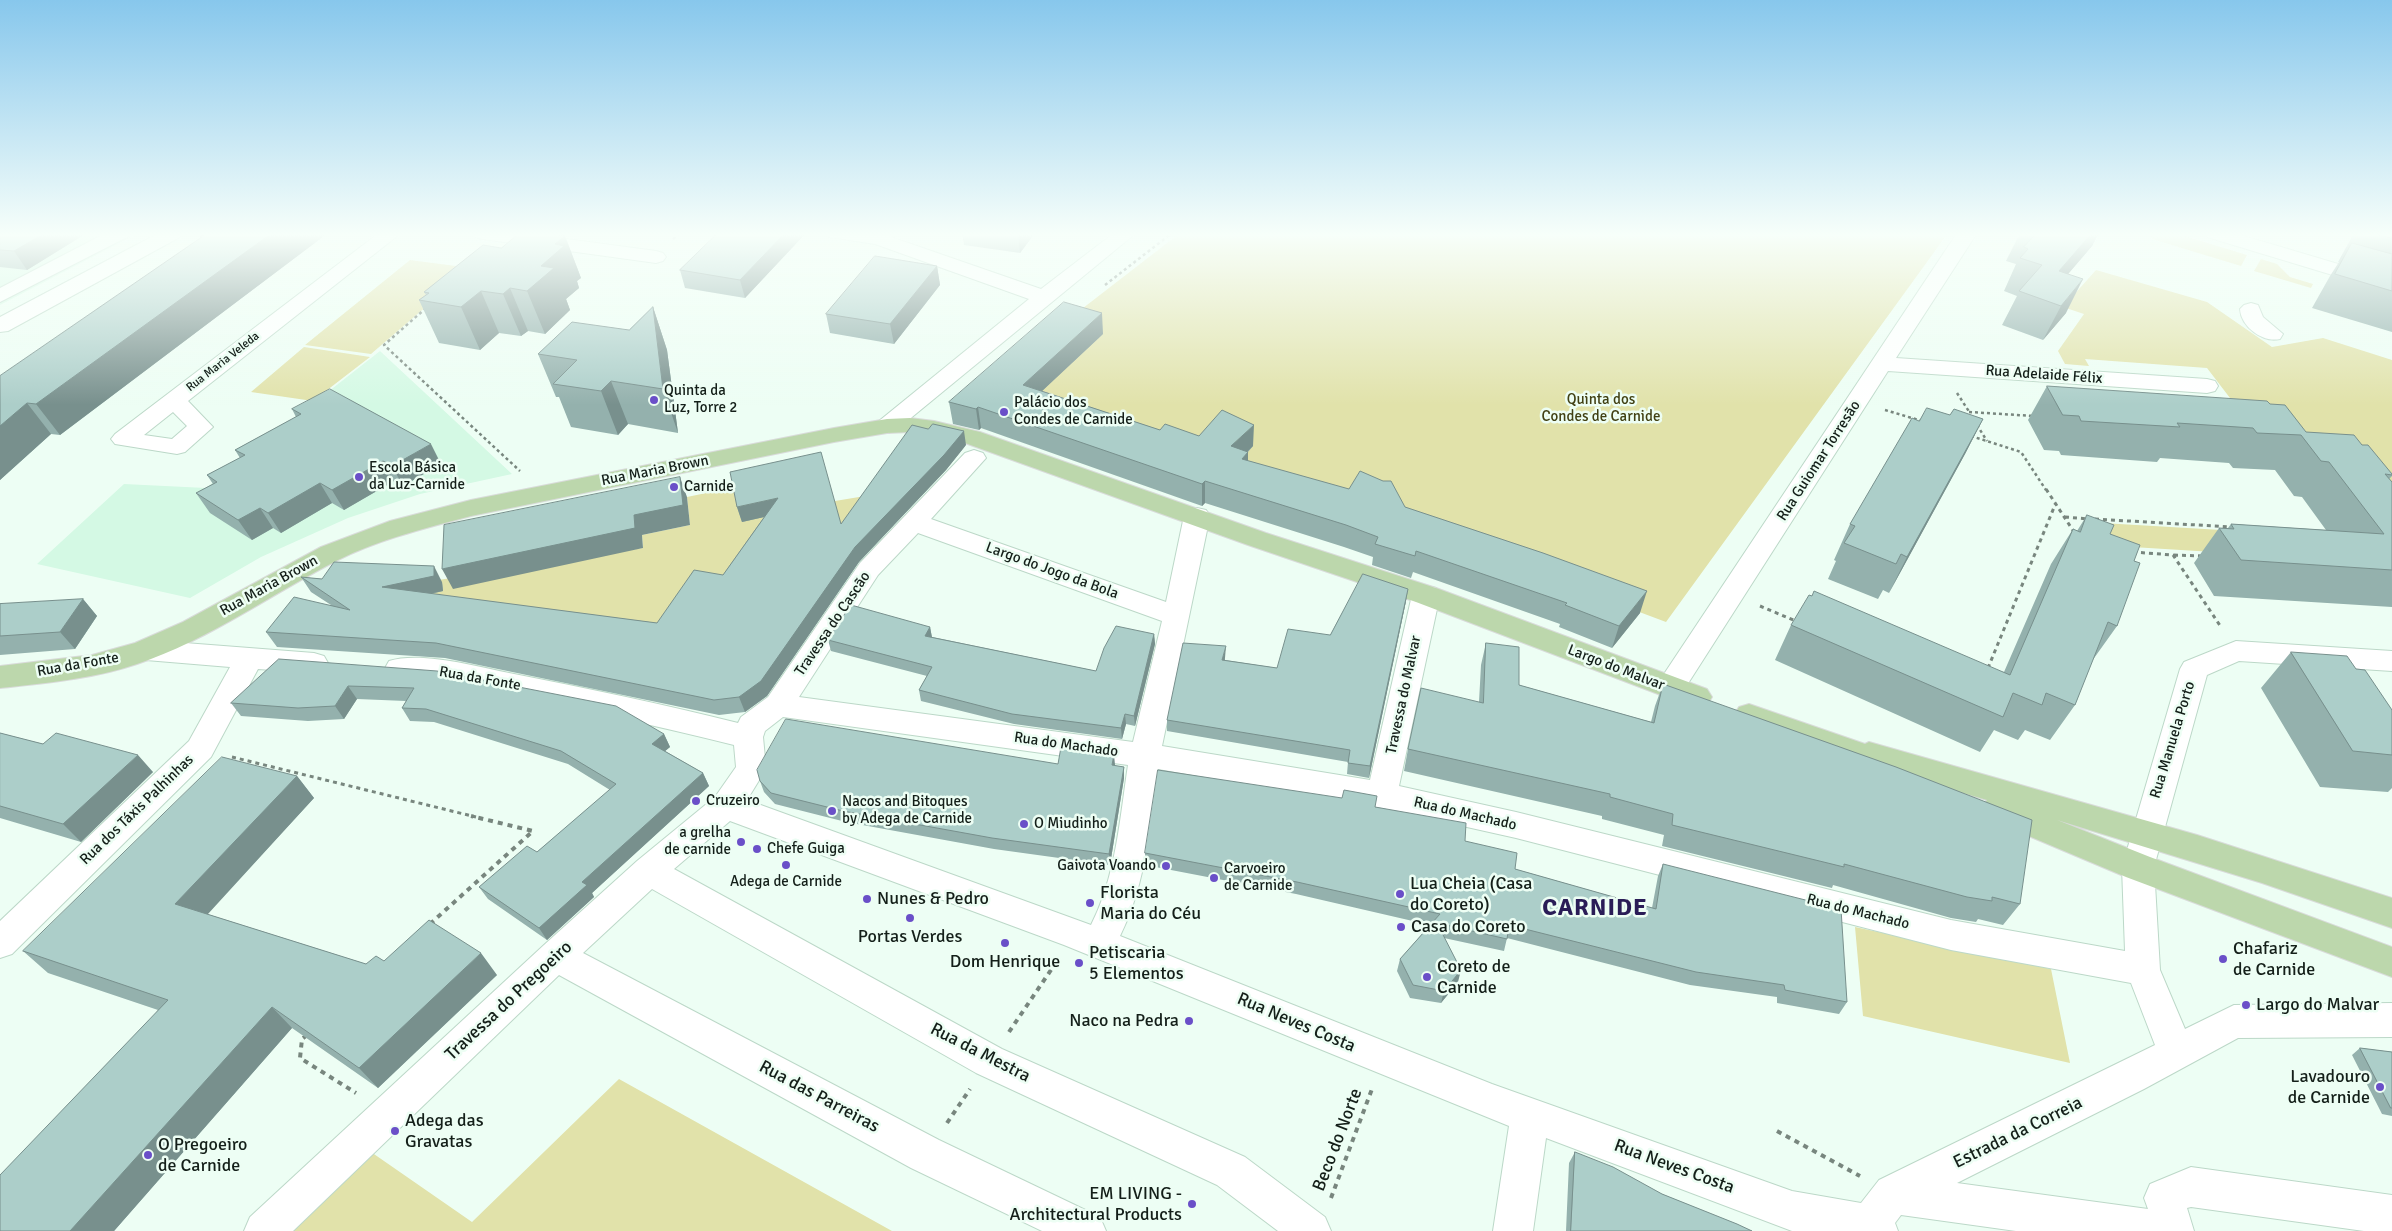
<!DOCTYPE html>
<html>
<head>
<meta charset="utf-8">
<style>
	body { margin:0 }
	canvas { display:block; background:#edfef4 }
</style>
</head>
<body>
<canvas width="2392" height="1231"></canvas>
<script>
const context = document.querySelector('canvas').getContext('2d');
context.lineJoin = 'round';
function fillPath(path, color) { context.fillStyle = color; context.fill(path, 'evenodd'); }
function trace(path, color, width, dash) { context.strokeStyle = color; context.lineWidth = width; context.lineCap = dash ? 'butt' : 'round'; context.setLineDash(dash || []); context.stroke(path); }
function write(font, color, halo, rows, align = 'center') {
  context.font = font + ' Signika,sans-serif'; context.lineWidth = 5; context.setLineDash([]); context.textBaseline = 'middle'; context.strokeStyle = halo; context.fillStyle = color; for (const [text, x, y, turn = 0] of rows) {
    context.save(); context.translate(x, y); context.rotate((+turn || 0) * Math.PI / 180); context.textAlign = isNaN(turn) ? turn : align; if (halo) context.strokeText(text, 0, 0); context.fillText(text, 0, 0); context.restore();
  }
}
const built = new Path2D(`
	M0,233h139l-139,72z
	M380,351l132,123 -92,20 -72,24 -87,39 -71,41 -153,-34 87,-80 82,4z`);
const green = new Path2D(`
	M1180,233h768l-282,389 -128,-48 -512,-168 39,-84z
	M2150,233h25l72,22 -6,11 -89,-27z
	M2261,259l16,5 13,13 23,7 -2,4 -57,-17z
	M410,260l61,8 -100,86 -66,-9z
	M2096,270l111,32 65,45 51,-9 69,22v157l-139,-89 -46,-60 -122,-9 4,7 -24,-2 -7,-13 26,-37 -21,-7z
	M304,347l66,10 -57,44 -62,-9z
	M735,487l100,14 42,-7 -14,19 -200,126 -247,-33 16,-25 211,-33 -1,-13 48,-10 -3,-28z
	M2102,523l290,17v23l-276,-17z
	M1855,927l196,42 19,94 -207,-47z
	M619,1079l273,152h-603l82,-79 101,70z`);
const pathFar2 = new Path2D(`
	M200,237l8,-4
	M673,239l7,-6
	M1105,285l67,-52
	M426,308l-42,37 136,126
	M1957,393l13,20
	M1885,410l37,11
	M1969,412l65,4
	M1977,425l10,16
	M1971,436l50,16 25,38`);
const pathFar1 = new Path2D(`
	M2046,489l28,43
	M2065,517l24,2
	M2095,519l136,8
	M2133,552l40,3 48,72
	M2174,555l28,1
	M1760,606l38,16
	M1988,668l67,-163
	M232,757l244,60`);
const path = new Path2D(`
	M430,924l103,-93 -62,-15
	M1009,1032l48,-71
	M307,1035l-5,4 -2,19 56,35
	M947,1123l23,-34
	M1777,1131l83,45
	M1331,1198l41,-109`);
const minor = new Path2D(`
	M106,233h24l-3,4 -127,65v-14z
	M159,233h24l-3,4 -172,94 -8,1v-15z
	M379,233h22l-213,168 25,26 -28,25 -8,2 -62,-10 -4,-5 4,-5zM173,412l14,14 -15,13 -28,-4z
	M472,233h50l134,18 7,2 3,4 -3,4 -7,2 -174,-24 -7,-2z
	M826,233h68l-3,4 150,52 73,-56h22l-241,198 -8,2 -8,-2 -4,-5 4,-5 150,-122 -154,-55 -46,-7z
	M1957,233h20l-81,125 311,21 8,2 3,5 -3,5 -8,2 -319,-22 -208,325 -10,3 -10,-3 -4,-8 4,-8z
	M2204,233h30l158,47v13l-185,-56z
	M2251,303l7,2 5,12 20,17 -3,5c-17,4 -39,-12 -40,-30l4,-4z
	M974,450l9,3 3,5 -55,61 235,83 18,-86 4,-6 9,-2 9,2 4,6 -48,230 208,34 42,-185 4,-7 10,-2 10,2 4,7 -41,191 117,26 435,108 174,31 -3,-84 58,-198 4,-7 52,-21 156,10v20l-153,-10 -32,14 -53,192 6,103 25,59 49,-24 158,-2v34l-154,1 -94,51 -187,94 191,26 -4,-11 6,-14 41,-17 201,28v36h-28l-173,-24 -4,1 7,23h-178l-115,-16 -6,8 3,8h-106l-246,-93 -13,93h-40l16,-105 -445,-181 -334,-124 -56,48 328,180 243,108 80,60 6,14h-53l-61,-46 -241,-112 -324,-184 -69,64 356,187 161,77 6,14h-64l-131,-63 -352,-193 -266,256h-49l6,-14 294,-272 93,-84 78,-64 21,-30 -2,-22c-87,-22 -174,-40 -262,-58 -27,-5 -58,-4 -83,-12l-4,-7 4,-7c31,-10 87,5 120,12 77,15 153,31 229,50l3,-6 27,-20 92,-134 105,-110zM918,533l244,88 -29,121 -334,-45 79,-122zM783,717l345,48c-8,52 -12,112 -37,160l-344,-125 19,-31 -3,-32 2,-6zM1158,769l224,39 134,30 435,112 180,33 24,62 -276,135 -18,23 -69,-12 -300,-107 -372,-148c26,-52 30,-110 38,-167z
	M146,640l168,13 10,3 4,7 -4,7 -10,3 -56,-4 -47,88 -199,197 -12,4v-37l189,-180 41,-74 -84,-7 -10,-3 -4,-7 4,-7z`);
const major = new Path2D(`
	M910,418l24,3 46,11 286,101 170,55 271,101 5,8 -5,8 -10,3 -10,-3 -271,-103 -168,-57 -283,-102 -55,-11 -23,1 -53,9 -363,74c-45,12 -91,23 -133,44 -67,34 -129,80 -201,104 -44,15 -91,19 -137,24v-22l92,-11 43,-12 48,-21 138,-75 69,-26 81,-21 363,-72 53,-9z
	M1749,704l116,40 4,-2 328,93 195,63v30l-130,-45 -205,-63 93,37 242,90v30l-266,-100 -140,-59 -5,-9 6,-9 -93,-27 -9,3 -146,-53 -5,-8 5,-8z`);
const wall = new Path2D(`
	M0,233h87l-60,37 -27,-3z
	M208,233h120l-268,202 -9,-1 -51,46v-104z
	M718,233h88l-61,65 -60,-10 -5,-18z
	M962,233h73l-15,20 -56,-8z
	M2020,233h79l-7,13 -24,28 -2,39 -23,27 -41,-15 15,-29 -13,-5 12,-27 -10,-3z
	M2354,233h38v99l-80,-24 18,-32 9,-14h-1z
	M565,236l16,42 -4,3 2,7 -13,11 4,11 -25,24 -17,-3 -7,5 -22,-3 -19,17 -41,-7 -20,-43 7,-5 -2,-3 77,-44z
	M937,266l3,19 -46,59 -64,-11 -4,-19z
	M653,307l14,43 11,83 -50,-9 -10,11 -47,-8 -12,-30h-3l-18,-43 91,-24z
	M1103,334l-61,57 118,39 39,6 54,10 -5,6v9l157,46 235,106 -28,35 -53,-21 1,-3 -147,-52 -2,6 -39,-13 1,-8 -29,-10 -139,-44 -3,3 -221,-78 -2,2 -26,-6 -4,-22z
	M2047,386l223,18 36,28 56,13 30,29v2l-3,3 3,3v125l-178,-11 -20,-33 25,-35h9l3,-4 95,6 -24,-33 -8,-1 -19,-26 -42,-2 -4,-5 -69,-5 -3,4 -96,-7 -2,-4 -15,-1 -16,-30z
	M292,409l149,55 -38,22 -9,-5 -50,29 -12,-7 -51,30 -8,-5 -21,12 -42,-27 -14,-20 17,-9 -6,-9 33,-17 -5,-8 61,-33z
	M1950,415l33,4 -18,35 -76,139 -6,-3 -5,9 -50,-20 8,-18 -2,-1 16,-36 69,-103z
	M966,445l-20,25 -87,92 -92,134 -22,16 -26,3 -274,-57 -168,-11 -11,-15 65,-27 -20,-13 -10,-15 21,2 120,3 1,9 -12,3 226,29 66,-48 41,-58 -22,5 -5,-15 104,17z
	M2087,515l23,19 24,27 -17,65 -25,35 -17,44 -25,35 -25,-10 -7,10 -24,-10 -14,22 -205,-92 16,-35 213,47 47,-108 22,-35 4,2z
	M83,599l14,17 -22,33 -75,6v-51z
	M1406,601l-37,177 -22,-4 1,-12 -181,-31v-11l58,-62v2l52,8 53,-33z
	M930,627l2,10 164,34 58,-37 1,10 -20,82 -9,-2 -4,15 -108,-15 -93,-23 -2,-11 8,-14 -96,-25 -3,-11z
	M1486,643l33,42 132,37 4,-16 8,-22 357,220 -17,21 -25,-6 -2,3 -25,-4 -118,-33 -1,3 -170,-42 2,-11 -62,-16v-3l-198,-45 4,-22 71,-47 2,-37z
	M2291,652l101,58v78l-4,4 -68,-5 -59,-99z
	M279,659l385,75 6,13 -5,4 38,22 6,13 -117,107 2,4 -47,43 -59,-41 -9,-12 58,-35 73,-62 -42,-26 -134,-42 -24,-1 -8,-13 4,-7 -49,-2 -13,20 -36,2 -67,-5 -10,-13z
	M0,733l153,39 -72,70 -81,-24z
	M1058,764l57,2 9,1v11l-14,87 -116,-16 -148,-27 -71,-18 -11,-12 -4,-11z
	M297,776l17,22 -107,116 159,50 18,-3 113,14 -119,113 -86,-60 -178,203h-114l158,-221 -110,-37 -25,-22z
	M1375,807l90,34 50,28 137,39 6,-32 5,-12 184,138 -8,12 -62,-11v-6l-87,-12 -183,-47 -3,13 -60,-13 14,44 -17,21 -31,-5 -13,-27 3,-12 30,-34 -134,-31 -151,-29v-12z
	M2360,1048l32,4v64l-10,-2 -30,-59z
	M1575,1152l87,42 90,37h-186l3,-68z`);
const shadedWall = new Path2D(`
	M45,233h42l-60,37 -13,-19z
	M272,233h56l-268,202 -24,-31z
	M785,233h21l-61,65 -5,-18z
	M1020,233h15l-15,20 -2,-18z
	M2092,233h7l-7,13 -47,55 14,-30z
	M565,236l16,42 -4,3 2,7 -13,11 4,11 -25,24 -18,-43 14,-25 14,-22z
	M937,266l3,19 -46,59 -4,-20z
	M2083,279l-17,34 -23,27 18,-34z
	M510,288l18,43 -7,5 -18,-42z
	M481,291l18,42 -19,17 -19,-43z
	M653,307l14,43 11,83 -15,-44z
	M1102,313l1,21 -77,72 -3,-21z
	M611,381l17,43 -10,11 -17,-44z
	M27,403l24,31 -51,46v-54z
	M978,407l3,21 -2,2 -3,-21z
	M1983,419l-18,35 -76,139 18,-36z
	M1254,425l-1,21 -22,22v-22z
	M964,431l2,14 -20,25 -87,92 -92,134 -22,16 -6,-15 116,-150z
	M431,444l10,20 -38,22 -11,-20z
	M1248,452v22l-6,-15z
	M383,461l11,20 -50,29 -12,-20z
	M680,477l7,20 3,28 -48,10 1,13 -190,41 -11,-20 192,-54z
	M1205,481v22l-3,3v-22z
	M320,483l12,20 -51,30 -13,-20z
	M778,498l4,15 -40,9 -5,-15z
	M260,508l13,20 -21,12 -14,-20z
	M434,566l8,16 1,9 -52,11 -9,-15z
	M1408,589l-2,12 -37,177 1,-12z
	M1647,591l-7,22 -28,35 7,-22z
	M83,599l14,17 -22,33 -15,-17z
	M930,627l2,11 -7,-2z
	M1154,634l1,10 -20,82 -1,-10z
	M1226,646l-1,12 -3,14v-12z
	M348,686l9,13 -13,20 -9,-13z
	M1125,714l1,10 -4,15 -1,-11z
	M664,734l6,13 -12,10 -6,-13z
	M1114,754l1,11 -3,11v-11z
	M138,755l15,17 -72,70 -18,-18z
	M1124,767v11l-14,87 -1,-11z
	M703,773l6,13 -117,107 2,4 -47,43 -8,-12 43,-46z
	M297,776l17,22 -117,128 -22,-22z
	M481,953l16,22 -119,113 -19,-20z
	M1461,970l-3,12 -17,21 3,-12z
	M272,1007l20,21 -178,203h-44z`);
const building = new Path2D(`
	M0,233h45l-31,18 -14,-1z
	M208,233h64l-236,171 -9,-1 -27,23v-50z
	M520,233h21l24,3 -10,8 9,2 -23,20 13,2 -27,23 -17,-3 -7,6 -22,-3 -20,16 -42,-7 10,-7 -5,-1 59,-47 18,3z
	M718,233h67l-45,47 -60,-10z
	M1004,233h16l-2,2z
	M2037,233h55l-33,38 24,8 -22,27 -42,-15 23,-26 -22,-7 8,-9 -4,-2z
	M2372,233h20v5z
	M2352,243l40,11v37l-57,-17z
	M875,256l62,10 -47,58 -64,-10z
	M1064,302l38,11 -79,72 137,45 5,-6 34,12 23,-26 32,15 -23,21 17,6 -6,7 107,30 11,-18 23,10h8l14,26 138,46 104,38 -28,35 -54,-21 2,-2 -151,-52 -1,5 -40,-12 3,-7 -32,-12 -141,-44 -3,3 -224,-77 -2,2 -27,-7z
	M653,307l10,82 -52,-8 -10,10 -48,-7 24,-24 -39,-6 34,-32 57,8z
	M2047,386l220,15 3,3 15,1 21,27 48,3 8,10h6l24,29v1l-7,-1 7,8v88l-151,-10 -22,-32 15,1 -3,-5 153,10 -55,-72 -8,-1 -20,-26 -44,-2 -4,-5 -76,-5 3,4 -99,-6 -2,-5 -16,-1z
	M330,389l101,55 -39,22 -9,-5 -51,29 -12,-7 -52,30 -8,-5 -22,12 -42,-27 21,-11 -10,-7 38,-20 -10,-5 66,-36 -9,-5z
	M1927,408l23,7 4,-6 29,10 -76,138 -6,-3 -5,10 -52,-21 11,-17 -5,-2 62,-106 7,3z
	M933,424l31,7 -20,24 -89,92 -94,134 -22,16 -25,3 -278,-57 -170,-11 28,-35 56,13 -49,-33 21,2 12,-17 100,4v10l-52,11 275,36 37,-53 29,5 55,-77 -41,9 -7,-35 91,-20 20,72 71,-99 16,4z
	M680,477l3,28 -49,10 1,13 -193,41 2,-44z
	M2087,515l27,10 -4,9 30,11 -6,16 6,2 -23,63 -9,-4 -33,83 -29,-12 -4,12 -29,-12 -10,24 -212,-92 18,-30 3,1 2,-5 196,84 63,-146 7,3z
	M1363,574l45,15 -38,177 -22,-3 2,-13 -183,-30 16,-77 43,3 -4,14 55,8 11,-39 42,6z
	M83,599l-23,33 -60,4v-32z
	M851,605l79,22 -5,9 171,35 8,-23 12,-22 38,8 -20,82 -9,-2 -4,14 -109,-14 -93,-24 13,-23 -104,-27z
	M1486,643l33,4v38l135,38 9,-39 233,83 136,53 -12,84 -28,-7v4l-25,-4 -123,-33v3l-172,-42 1,-11 -63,-17v-3l-202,-45 13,-61 62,15z
	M2291,652l56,4 9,13 9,1 27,40v45l-39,-4z
	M279,659l158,12 179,35 48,28 -12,10 51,29 -121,109 5,3 -48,43 -60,-41 48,-41 10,6 79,-68 -55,-33 -135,-42 -24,-1 12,-20 -66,-2 -13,20 -37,2 -67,-5z
	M786,719l272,45 3,-17 53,7 -2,11 12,2 -15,87 -117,-16 -149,-27 -72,-18 -11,-12 -3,-11z
	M0,733l43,11 13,-11 82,22 -75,69 -63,-18z
	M222,757l75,19 -122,128 191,60 10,-8 8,5 45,-41 52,33 -122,115 -87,-61 -202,224h-70v-56l168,-175 -145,-49z
	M1158,770l184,28 2,-8 33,6 -2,11 91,16 -1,18 52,12 -2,16 141,40 7,-45 178,45 6,93 -62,-12 -1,-5 -88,-13 -187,-47 -2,14 -70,-16 24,47 -17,21 -31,-6 -13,-26 40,-45 -143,-32 -152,-29z
	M2360,1048l32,4v56h-1z
	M1575,1152l38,15 49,27 75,30 15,7h-181z`);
const markers = [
	[654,400,5,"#6a4fc8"],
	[1004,412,5,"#6a4fc8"],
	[359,477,5,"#6a4fc8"],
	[674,487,5,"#6a4fc8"],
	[696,801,5,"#6a4fc8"],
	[832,811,5,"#6a4fc8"],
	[1024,824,5,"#6a4fc8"],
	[741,842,5,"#6a4fc8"],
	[757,849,5,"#6a4fc8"],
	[786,865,5,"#6a4fc8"],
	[1166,866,5,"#6a4fc8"],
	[1214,878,5,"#6a4fc8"],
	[1400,894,5,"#6a4fc8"],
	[867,899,5,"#6a4fc8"],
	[1090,903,5,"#6a4fc8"],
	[910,918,5,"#6a4fc8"],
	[1401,927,5,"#6a4fc8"],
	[1005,943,5,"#6a4fc8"],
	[2223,959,5,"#6a4fc8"],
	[1079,963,5,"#6a4fc8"],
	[1427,977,5,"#6a4fc8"],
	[2246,1005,5,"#6a4fc8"],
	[1189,1021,5,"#6a4fc8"],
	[2380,1087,5,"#6a4fc8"],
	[395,1131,5,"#6a4fc8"],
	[148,1155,5,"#6a4fc8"],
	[1192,1204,5,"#6a4fc8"]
];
const farStreetnames = [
	["Rua Maria Veleda",223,362,-38]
];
const streetNames = [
	["Rua Adelaide Félix",2044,375,4],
	["Rua Guiomar Torresão",1819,461,-57],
	["Rua Maria Brown",655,471,-11],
	["Largo do Jogo da Bola",1052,571,20],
	["Rua Maria Brown",269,586,-29],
	["Travessa do Cascão",833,624,-56],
	["Rua da Fonte",78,665,-10],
	["Largo do Malvar",1616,668,21],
	["Rua da Fonte",480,679,10],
	["Travessa do Malvar",1404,695,-78],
	["Rua Manuela Porto",2173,740,-73],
	["Rua do Machado",1066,745,8],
	["Rua dos Táxis Palhinhas",137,810,-44],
	["Rua do Machado",1465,814,13],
	["Rua do Machado",1858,912,14]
];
const poiNames = [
	["Quinta da",664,391],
	["Luz, Torre 2",664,408],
	["Palácio dos",1014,403],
	["Condes de Carnide",1014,420],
	["Escola Básica",369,468],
	["da Luz-Carnide",369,485],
	["Carnide",684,487],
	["Cruzeiro",706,801],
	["Nacos and Bitoques",842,802],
	["by Adega de Carnide",842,819],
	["O Miudinho",1034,824],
	["a grelha",731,833,"right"],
	["de carnide",731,850,"right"],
	["Chefe Guiga",767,849],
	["Gaivota Voando",1156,866,"right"],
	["Carvoeiro",1224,869],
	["de Carnide",1224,886],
	["Adega de Carnide",786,882,"center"]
];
const parkNames = [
	["Quinta dos",1601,400],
	["Condes de Carnide",1601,417]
];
const nearPoinames = [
	["Lua Cheia (Casa",1410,884],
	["do Coreto)",1410,905],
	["Florista",1100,893],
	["Maria do Céu",1100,914],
	["Nunes & Pedro",877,899],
	["Casa do Coreto",1411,927],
	["Portas Verdes",910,937,"center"],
	["Chafariz",2233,949],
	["de Carnide",2233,970],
	["Petiscaria",1089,953],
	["5 Elementos",1089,974],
	["Dom Henrique",1005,962,"center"],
	["Coreto de",1437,967],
	["Carnide",1437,988],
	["Largo do Malvar",2256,1005],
	["Naco na Pedra",1179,1021,"right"],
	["Lavadouro",2370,1077,"right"],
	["de Carnide",2370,1098,"right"],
	["Adega das",405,1121],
	["Gravatas",405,1142],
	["O Pregoeiro",158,1145],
	["de Carnide",158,1166],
	["EM LIVING -",1182,1194,"right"],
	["Architectural Products",1182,1215,"right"]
];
const nearStreetnames = [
	["Travessa do Pregoeiro",509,1001,-43],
	["Rua Neves Costa",1296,1023,23],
	["Rua da Mestra",980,1053,27],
	["Rua das Parreiras",819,1097,28],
	["Estrada da Correia",2018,1133,-26],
	["Beco do Norte",1338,1140,-69],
	["Rua Neves Costa",1674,1167,20]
];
const nearDistrictnames = [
	["CARNIDE",1595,909]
];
fillPath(built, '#d4f9e4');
fillPath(green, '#e1e2aa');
trace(minor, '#bcd8c8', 2);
trace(major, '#d9dbda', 2);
trace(pathFar2, '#78867e', 2.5, [3, 3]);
trace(pathFar1, '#78867e', 3, [4, 4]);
trace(path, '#78867e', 4, [5, 5]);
fillPath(minor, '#fff');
fillPath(major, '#bcd7ac');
fillPath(wall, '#94b1ad');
fillPath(shadedWall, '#78908d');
fillPath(building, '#accec9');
trace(building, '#78908d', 1);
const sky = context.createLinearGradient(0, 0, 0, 405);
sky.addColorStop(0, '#87c7ec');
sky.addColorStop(0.58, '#f7fffa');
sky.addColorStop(1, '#f7fffa00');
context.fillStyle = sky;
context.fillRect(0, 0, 2392, 405);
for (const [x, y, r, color] of markers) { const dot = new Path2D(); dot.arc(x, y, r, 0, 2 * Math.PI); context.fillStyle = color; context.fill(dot); trace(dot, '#edfef4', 2); }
write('12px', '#141f19', '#edfef4', farStreetnames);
write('15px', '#141f19', '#edfef4', streetNames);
write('15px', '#141f19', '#edfef4', poiNames, 'left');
write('15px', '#414013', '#edfef4', parkNames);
write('18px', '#141f19', '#edfef4', nearPoinames, 'left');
write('18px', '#141f19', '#edfef4', nearStreetnames);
context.letterSpacing = '1px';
write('bold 24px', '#2a1d57', '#edfef4', nearDistrictnames);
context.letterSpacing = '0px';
</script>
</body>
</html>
